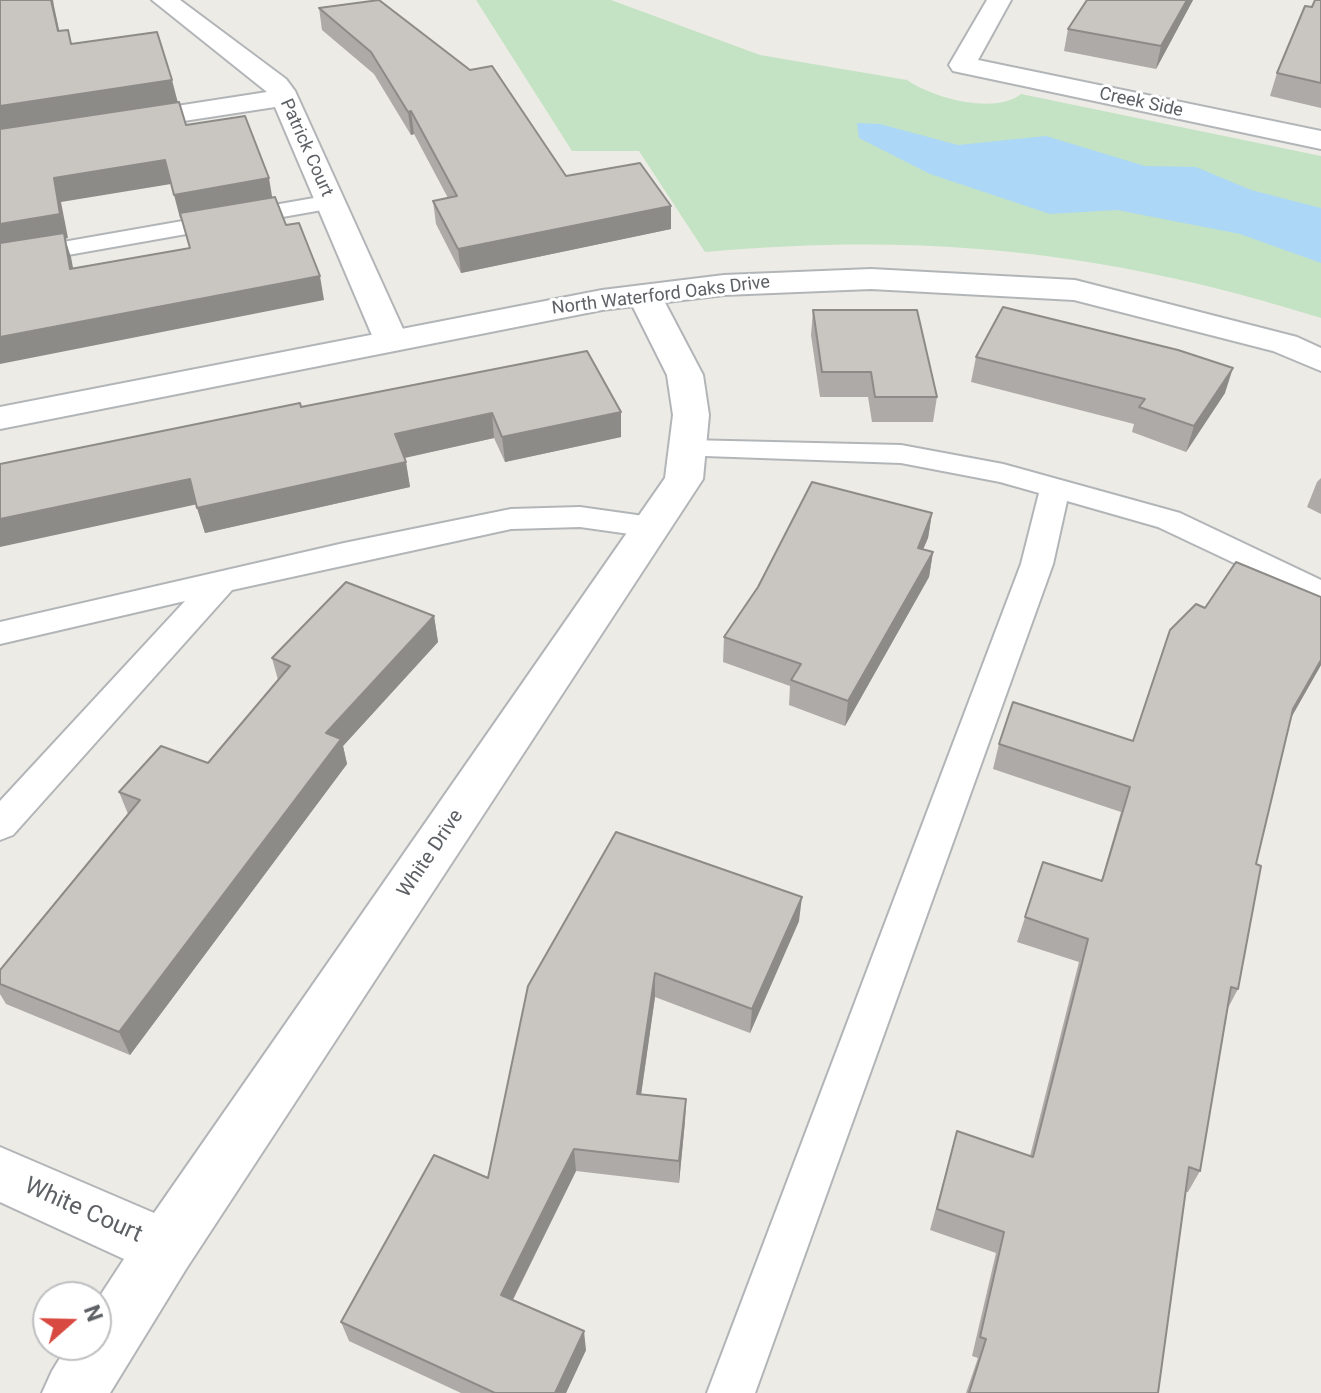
<!DOCTYPE html>
<html>
<head>
<meta charset="utf-8">
<style>
	body { margin:0 }
	#map { position:relative; width:1321px; height:1393px; overflow:hidden; background:#edebe5; font-family:Roboto,sans-serif }
	canvas { display:block }
	.north { position:absolute; left:32px; top:1281px; width:80px; height:80px; box-sizing:border-box; background:#fff; border:2px solid #bebfc1; border-radius:50%; rotate:70deg; font-size:22px; font-weight:700; line-height:32px; text-align:center; color:#5d6064 }
	.north::after { content:''; display:block; margin:auto; width:28px; height:36px; background:#d84a41; clip-path:polygon(50% 0,100% 100%,50% 72%,0 100%) }
</style>
</head>
<body>
<div id="map">
<canvas width="1321" height="1393"></canvas>
<div class="north">N</div>
</div>
<script>
const context = document.querySelector('canvas').getContext('2d');
context.lineJoin = 'round';
function fillPath(path, color) { context.fillStyle = color; context.fill(path, 'evenodd'); }
function trace(path, color, width, dash) { context.strokeStyle = color; context.lineWidth = width; context.lineCap = dash ? 'butt' : 'round'; context.setLineDash(dash || []); context.stroke(path); }
function write(font, color, halo, rows, align = 'center') {
  context.font = font + ' Roboto,sans-serif'; context.lineWidth = 6; context.setLineDash([]); context.textBaseline = 'middle'; context.strokeStyle = halo; context.fillStyle = color; for (const [text, x, y, turn = 0] of rows) {
    context.save(); context.translate(x, y); context.rotate((+turn || 0) * Math.PI / 180); context.textAlign = isNaN(turn) ? turn : align; if (halo) context.strokeText(text, 0, 0); context.fillText(text, 0, 0); context.restore();
  }
}
const green = new Path2D(`
	M476,0h135l149,55 147,25c26,18 88,35 114,14l300,62v162c-213,-67 -394,-86 -616,-66l-66,-101h-67z`);
const water = new Path2D(`
	M857,123l23,1 78,21 88,-9 99,30 51,1 55,23 70,18v55l-81,-29 -123,-24 -67,4 -120,-40 -71,-36z`);
const service = new Path2D(`
	M331,195l8,2 4,5 -4,5 -339,60v-14z
	M687,440l214,5 102,19 177,49 141,67v24l-163,-77 -91,-26 -14,63 -298,829h-48l314,-829 18,-71 -39,-11 -99,-19 -224,-8 -4,-6 4,-6z
	M580,507l71,10 11,3 4,7 -4,7 -11,3 -71,-10 -69,2 -279,61 -219,245 -13,5v-39l185,-200 -185,43v-22l344,-79 167,-34z`);
const minor = new Path2D(`
	M152,0h28l106,79 9,12 113,249 -5,7 -12,3 -12,-3 -5,-7 -99,-233 -150,23 -10,-2 -4,-6 4,-6 10,-2 142,-22z
	M987,0h24l-33,60 343,71v18l-368,-78 -4,-6z
	M644,285l12,3 5,7 42,80 6,40 -6,64 -517,790 -76,124h-68l10,-22 16,-26h28v-43l28,-43 -124,-57v-55l154,66 511,-735 8,-63 -6,-40 -40,-80 5,-7z`);
const tertiary = new Path2D(`
	M871,269l204,11 222,57 24,11v23l-48,-20 -199,-51 -203,-11 -147,6 -122,15 -602,119v-22l602,-117 122,-15z`);
const wall = new Path2D(`
	M1193,0l-37,69 -92,-18 4,-22z
	M1321,0v108l-51,-12 7,-23 35,-66z
	M319,8l247,168 105,53 -210,44 -25,-49 -3,-23 15,-3 -34,-64 -3,1 -37,-61 -52,-44z
	M813,310l124,87 -4,25h-61l-4,-25h-48l-9,-62z
	M976,357l249,36 -39,59 -54,-20 2,-8 -163,-42z
	M301,407l320,5v25l-116,25 -11,-24 -89,20 5,29 -205,46 -9,-29z
	M1321,478v36l-14,-7 10,-25z
	M932,513l-4,25 -5,11 10,3 -4,25 -84,149 -56,-21 1,-19 -67,-24 1,-25z
	M1321,597v68l-30,53 -35,146 -18,125 -10,19 -28,163 -12,21h-2l-28,201h-192l12,-35 -6,-2 24,-103 -66,-23 27,-99 73,25 49,-194 -62,-20 26,-80 58,19 20,-69 -128,-43 6,-25 134,-4 72,-132z
	M434,616l4,26 -95,104 4,18 -217,291 -124,-51 -6,-10v-24l128,-156 -9,-22 89,-29 70,-83 -6,-22z
	M799,921l-49,112 -95,-36 -14,97 45,5 -1,22 -6,62 -103,-12 -63,129 73,50 -20,43h-105l-112,-52 -8,-19 147,-144 40,-192z`);
const shadedWall = new Path2D(`
	M51,0h2l1,6 10,47 -6,-22z
	M1187,0h6l-37,69 5,-23z
	M172,80l6,23 -178,27v-24z
	M411,111l3,23 -3,1 -3,-23z
	M165,160l6,24 -110,18 7,36 -3,1 6,18 7,37 -78,-44v-26l54,-46z
	M269,178l4,24 -93,16 -6,-23z
	M671,206v23l-210,44 -3,-24z
	M320,276l4,24 -324,64v-27z
	M1233,368l-8,25 -39,59 8,-26z
	M621,412v25l-116,25 -3,-25z
	M492,413l2,25 -95,21 -4,-25z
	M406,462l4,25 -205,46 -8,-25z
	M190,479l8,25 -198,43v-28z
	M932,513l-4,25 -15,35 5,-25z
	M933,552l-4,25 -84,149 3,-25z
	M434,616l4,26 -95,104 4,18 -217,291 -11,-23 207,-299z
	M1321,660v5l-40,70 12,-26z
	M802,897l-3,24 -49,112 2,-24z
	M655,973v24l-17,119 -1,-22z
	M686,1099l-1,22 -6,62v-22z
	M574,1149l2,22 -71,144 -4,-20z
	M584,1331l2,19 -20,43h-11z`);
const building = new Path2D(`
	M0,0h51l7,31 10,-1 3,14 86,-12 15,48 -172,26z
	M379,0l91,70 22,-4 74,110 74,-13 31,43 -213,43 -25,-48 24,-5 -46,-85 -3,1 -37,-60 -52,-44z
	M1087,0h100l-26,46 -93,-17z
	M1315,0h6v83l-44,-10 28,-67 7,1z
	M179,102l7,23 59,-9 24,62 -95,17 -9,-35 -111,18 6,36 -60,10v-95z
	M275,197l11,28 13,-2 21,53 -320,61v-94l64,-10 6,36 120,-21 -10,-35z
	M1003,307l175,43 55,18 -39,58 -55,-19 6,-8 -169,-42z
	M813,310h104l20,87h-62l-4,-25h-49z
	M587,351l34,61 -119,25 -10,-24 -97,21 11,28 -209,46 -7,-29 -190,40v-55l300,-61 1,4z
	M812,482l120,31 -14,35 15,4 -85,149 -57,-21 10,-16 -77,-27 34,-50z
	M1236,562l85,35v63l-28,49 -37,155 5,2 -23,123 -7,-2 -31,184 -11,-4 -31,226h-189l17,-54 -6,-2 24,-105 -67,-23 20,-78 76,26 55,-218 -63,-22 18,-55 59,19 28,-94 -131,-43 14,-42 120,39 37,-111 26,-26 9,4z
	M346,582l88,34 -108,117 15,6 -222,293 -119,-48v-14l140,-170 -21,-8 42,-46 47,17 82,-97 -18,-8z
	M616,832l186,65 -50,112 -97,-36 -18,121 49,5 -7,62 -105,-12 -73,146 83,36 -29,62h-60l-154,-71 93,-167 54,23 40,-192z`);
const farStreetnames = [
	["Creek Side",1141,103,12],
	["Patrick Court",306,148,66],
	["North Waterford Oaks Drive",661,296,-7]
];
const streetNames = [
	["White Drive",431,854,-56]
];
const nearStreetnames = [
	["White Court",83,1211,24]
];
fillPath(green, '#c4e3c4');
fillPath(water, '#acd7f6');
trace(service, '#b2b5b8', 4);
trace(minor, '#b2b5b8', 4);
trace(tertiary, '#b2b5b8', 4);
fillPath(service, '#fff');
fillPath(minor, '#fff');
fillPath(tertiary, '#fff');
fillPath(wall, '#adaaa7');
fillPath(shadedWall, '#8d8b88');
fillPath(building, '#c9c6c2');
trace(building, '#8d8b88', 2);
write('18px', '#5d6064', '#fff', farStreetnames);
write('20px', '#5d6064', '#fff', streetNames);
write('24px', '#5d6064', '#fff', nearStreetnames);
</script>
</body>
</html>
